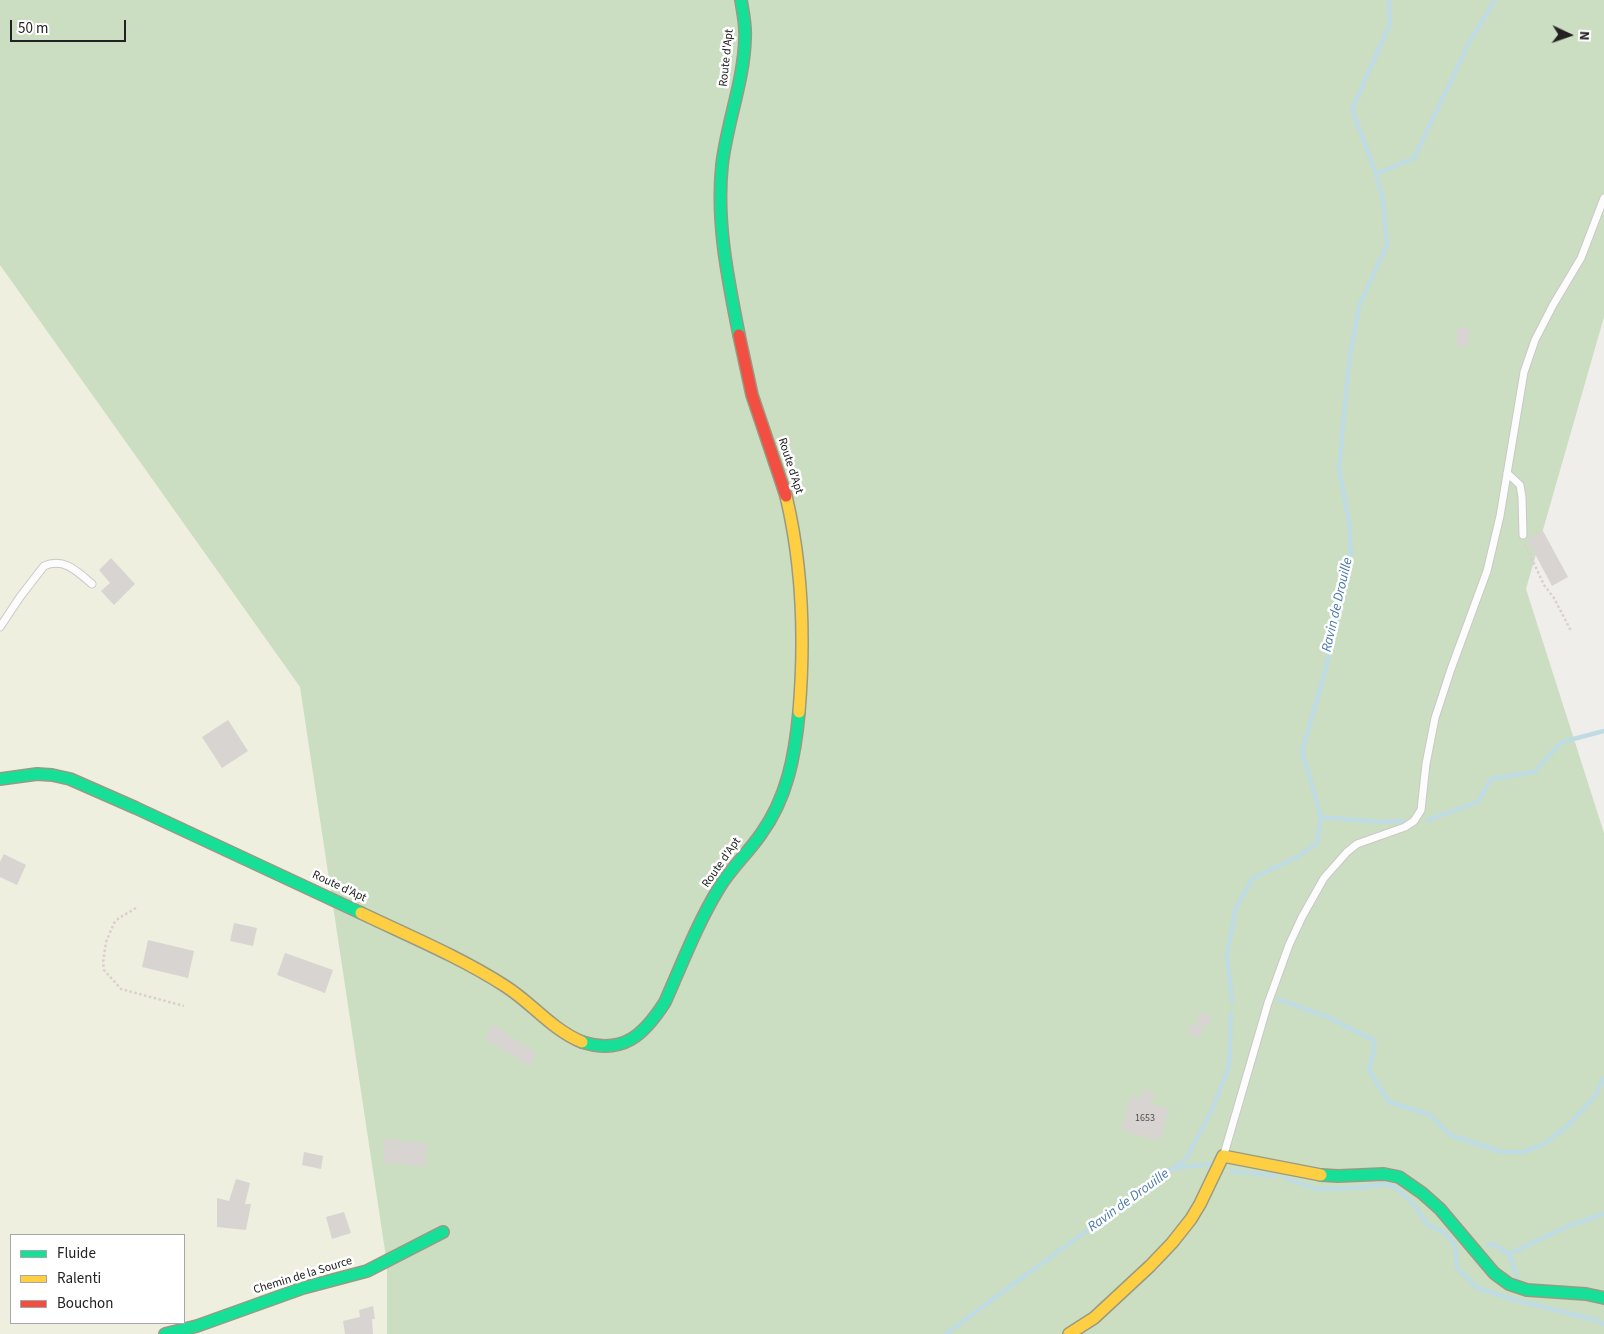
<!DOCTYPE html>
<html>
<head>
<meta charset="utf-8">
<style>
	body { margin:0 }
	#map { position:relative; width:1604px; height:1334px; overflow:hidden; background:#f0eeeb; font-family:"Source Sans 3",sans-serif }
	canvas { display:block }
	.legend { position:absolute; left:10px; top:1234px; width:175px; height:90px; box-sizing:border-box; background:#fff; border:1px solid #a7a7a7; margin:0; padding:6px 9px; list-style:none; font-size:15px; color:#222 }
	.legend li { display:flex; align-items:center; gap:10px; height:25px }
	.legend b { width:25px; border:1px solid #a7a7a7 }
	.north { position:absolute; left:1544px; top:10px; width:50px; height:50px; -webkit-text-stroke:4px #fff; paint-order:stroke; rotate:93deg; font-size:14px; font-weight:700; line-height:20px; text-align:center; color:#222 }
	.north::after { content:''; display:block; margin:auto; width:18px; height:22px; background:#222; clip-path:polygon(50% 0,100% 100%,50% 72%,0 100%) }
	.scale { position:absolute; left:10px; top:20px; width:116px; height:22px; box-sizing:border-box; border:2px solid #222; border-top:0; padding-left:6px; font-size:15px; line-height:18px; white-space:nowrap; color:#222; -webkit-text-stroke:4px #fff; paint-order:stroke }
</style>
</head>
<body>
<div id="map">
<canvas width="1604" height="1334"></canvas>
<ul class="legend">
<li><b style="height:6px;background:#16e098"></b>Fluide</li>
<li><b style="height:6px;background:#ffcf43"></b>Ralenti</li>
<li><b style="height:6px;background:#f24e42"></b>Bouchon</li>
</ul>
<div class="north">N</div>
<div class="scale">50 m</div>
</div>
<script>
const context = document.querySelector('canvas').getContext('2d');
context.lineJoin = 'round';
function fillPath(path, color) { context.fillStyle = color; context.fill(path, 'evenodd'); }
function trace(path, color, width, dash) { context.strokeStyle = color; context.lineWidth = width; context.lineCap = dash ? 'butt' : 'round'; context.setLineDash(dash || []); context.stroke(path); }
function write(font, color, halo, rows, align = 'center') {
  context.font = font + ' "Source Sans 3",sans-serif'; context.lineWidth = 5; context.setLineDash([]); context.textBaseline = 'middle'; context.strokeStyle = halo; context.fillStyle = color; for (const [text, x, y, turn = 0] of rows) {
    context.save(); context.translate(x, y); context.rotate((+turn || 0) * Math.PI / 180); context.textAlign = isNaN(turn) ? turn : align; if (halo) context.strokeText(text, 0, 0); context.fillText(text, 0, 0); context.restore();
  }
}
const farmland = new Path2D(`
	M0,265l300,422 87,577v70h-387zM11,1235h173v88h-173z`);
const forest = new Path2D(`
	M0,0h1604v317l-78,272 78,244v501h-1217v-70l-87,-577 -300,-422z`);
const stream = new Path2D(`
	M1376,174l38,-16 57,-119 24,-39
	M1321,817l57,5 26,-1
	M1428,820l50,-18 13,-23 43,-7 28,-30 42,-11
	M1278,999l52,19 43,22 2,5 -6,25 20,32 41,13 20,20 52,17h21l21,-8 24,-18 27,-30 9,-18
	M1232,1002l-5,-48 9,-46 17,-30 44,-21 20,-14 4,-26 -19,-66 21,-72 28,-119 -2,-39 -10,-52 10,-108 10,-55 28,-61 -4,-46 -7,-25 -24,-65 38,-85 -1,-24
	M1175,1168l36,-4
	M1232,1171l43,5
	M1285,1178l31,11 39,-1 31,-4 12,5 16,16 14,20 16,7 11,13 2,22 20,21 42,13 77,19 8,4
	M1488,1245l5,-1 16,10 59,-28 36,-12
	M1509,1254l8,22
	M946,1334l59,-44 181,-131 26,-49 17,-44 2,-53`);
const building = new Path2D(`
	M1458,327l12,2 -2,17 -12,-1z
	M1543,531l25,46 -16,9 -25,-47z
	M111,558l24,26 -21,21 -13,-14 9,-8 -11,-13z
	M228,720l20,31 -26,17 -20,-31z
	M4,854l22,11 -9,20 -17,-8v-15z
	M234,923l23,5 -4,18 -23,-5z
	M148,940l46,11 -6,27 -46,-11z
	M285,953l48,17 -8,23 -48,-18z
	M1199,1012l14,4 -4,11 -13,-3z
	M1191,1023l13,4 -4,11 -13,-4z
	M492,1024l44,29 -6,14 -45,-28z
	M1144,1089l11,4 -3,11 17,4 -9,33 -39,-11 10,-34 10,3z
	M384,1139l43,4 -2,24 -41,-5z
	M304,1152l19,4 -2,13 -19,-4z
	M236,1179l14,4 -5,21h6l-5,26 -29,-3v-29l12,3z
	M344,1212l7,21 -19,6 -6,-22z
	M373,1306l2,13h-3l1,15h-28l-2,-13 17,-4 -1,-7z`);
const path = new Path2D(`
	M1525,544l19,41 10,13 17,33
	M136,908l-17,10 -5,5 -8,19 -3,21 1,7 17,19 63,17`);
const lane = new Path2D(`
	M1507,473l13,12 2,12 1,38
	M0,627l20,-30 24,-31c20,-9 34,6 48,18
	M1224,1154l44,-151 21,-58 13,-28 22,-39 23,-26 10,-8 48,-17 9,-6 7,-11 5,-46 9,-46 16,-49 36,-98 13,-55 24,-144 11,-32 18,-35 28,-47 23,-60`);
const fast = new Path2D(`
	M739,335c-11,-56 -23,-112 -17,-170 5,-43 22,-84 23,-127 1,-13 -2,-25 -4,-38
	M0,779l37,-5 15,1 18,4 66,29 225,105
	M582,1042c41,13 62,-7 83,-40 17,-38 32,-78 54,-114 12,-20 29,-35 42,-54 26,-36 34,-78 38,-122
	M1321,1175l17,1 46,-2 15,3 23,16 18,16 54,64 15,11 18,6 59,4 18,4
	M165,1334l32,-8 106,-38 64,-17 76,-39`);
const slow = new Path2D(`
	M786,496c17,71 19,144 13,216
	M361,913c48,23 99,44 144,73 27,17 46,43 77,56
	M1069,1334l25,-16 56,-52 22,-23 19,-24 9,-15 23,-48 98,19`);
const jam = new Path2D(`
	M739,335l13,60 34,101`);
const numberNames = [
	["1653",1145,1119]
];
const streetNames = [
	["Route d'Apt",727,58,-84],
	["Route d'Apt",790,466,72],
	["Route d'Apt",722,863,-55],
	["Route d'Apt",339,887,25],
	["Chemin de la Source",303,1276,-17]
];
const waterNames = [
	["Ravin de Drouille",1338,605,-77],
	["Ravin de Drouille",1129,1201,-36]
];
fillPath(farmland, '#efefdf');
fillPath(forest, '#cbdec1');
trace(stream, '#bfdbe3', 4.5);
fillPath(building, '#d7d4d2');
trace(lane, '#c9c8c7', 9);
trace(fast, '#999a82', 14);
trace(slow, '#999a82', 14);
trace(jam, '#999a82', 14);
trace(path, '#dccecd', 2.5, [2.5, 2.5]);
trace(lane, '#fdfcfc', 7);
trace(fast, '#16e098', 11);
trace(slow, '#ffcf43', 11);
trace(jam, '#f24e42', 11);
write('10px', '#4f4e4e', null, numberNames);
write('12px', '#222', '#fff', streetNames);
write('italic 14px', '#4a7aab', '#fff', waterNames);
</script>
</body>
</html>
